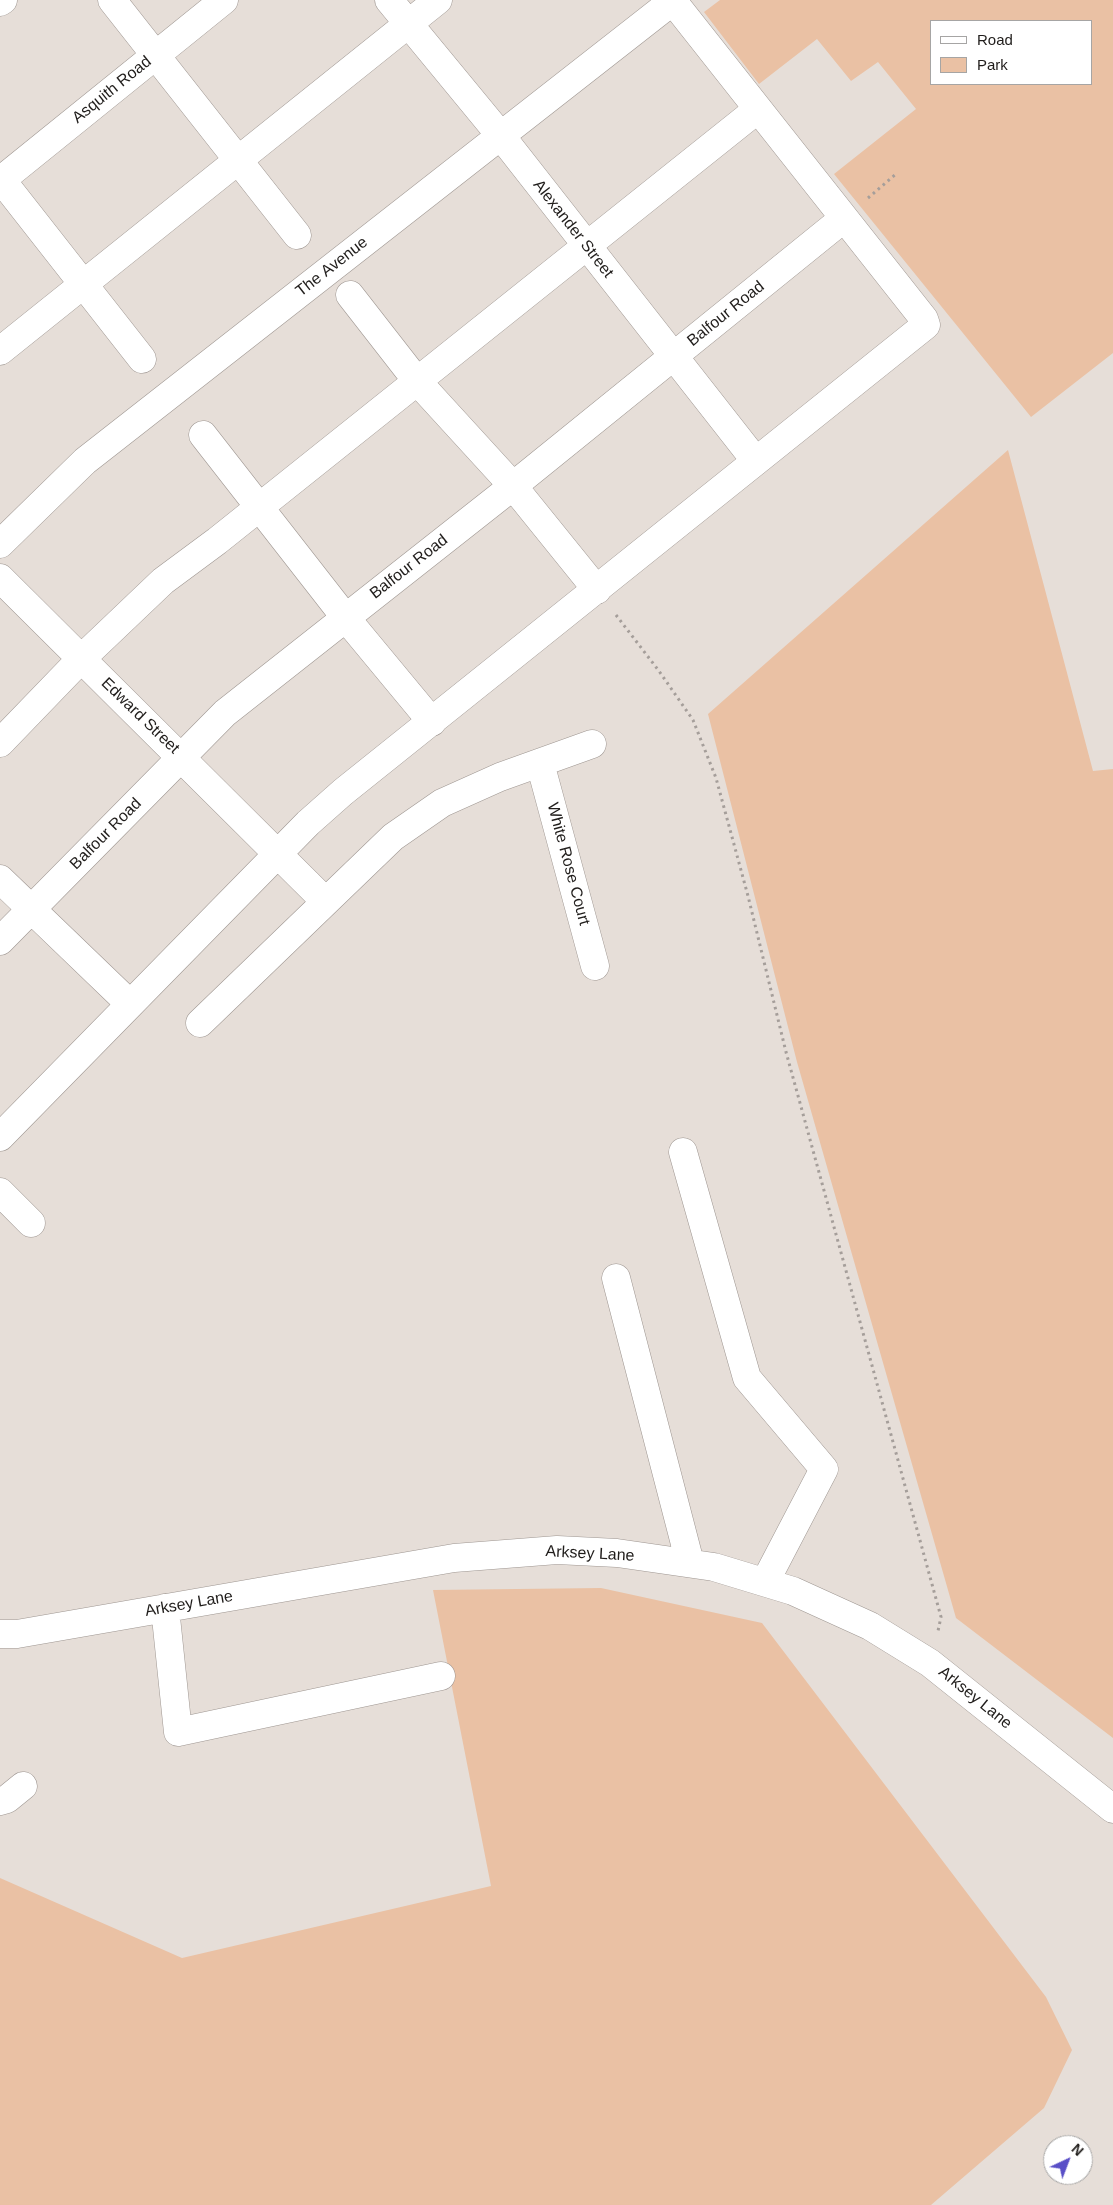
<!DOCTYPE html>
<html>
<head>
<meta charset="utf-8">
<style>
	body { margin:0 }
	#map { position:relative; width:1113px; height:2205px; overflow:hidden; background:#e6ded8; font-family:Helvetica,sans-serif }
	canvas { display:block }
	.legend { position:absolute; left:930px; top:20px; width:162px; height:65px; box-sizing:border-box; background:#fff; border:1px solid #a6a5a4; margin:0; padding:6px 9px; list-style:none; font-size:15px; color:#201d1b }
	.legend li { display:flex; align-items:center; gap:10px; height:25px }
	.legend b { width:25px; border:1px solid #a6a5a4 }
	.north { position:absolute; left:1043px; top:2135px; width:50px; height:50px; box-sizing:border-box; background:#fff; border:1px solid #a6a5a4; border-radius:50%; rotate:43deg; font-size:14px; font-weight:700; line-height:20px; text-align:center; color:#201d1b }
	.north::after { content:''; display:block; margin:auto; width:18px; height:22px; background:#594fc7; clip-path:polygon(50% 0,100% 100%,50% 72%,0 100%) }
</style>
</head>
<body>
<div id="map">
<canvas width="1113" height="2205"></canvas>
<ul class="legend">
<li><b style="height:6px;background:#fff"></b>Road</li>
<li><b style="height:14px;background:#eac1a4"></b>Park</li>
</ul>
<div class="north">N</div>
</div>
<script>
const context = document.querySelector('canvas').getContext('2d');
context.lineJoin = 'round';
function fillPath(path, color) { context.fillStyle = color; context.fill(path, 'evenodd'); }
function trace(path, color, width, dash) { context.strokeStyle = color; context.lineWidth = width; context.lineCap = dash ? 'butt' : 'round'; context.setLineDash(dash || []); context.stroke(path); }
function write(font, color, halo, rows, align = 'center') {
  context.font = font + ' Helvetica,sans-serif'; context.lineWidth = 4; context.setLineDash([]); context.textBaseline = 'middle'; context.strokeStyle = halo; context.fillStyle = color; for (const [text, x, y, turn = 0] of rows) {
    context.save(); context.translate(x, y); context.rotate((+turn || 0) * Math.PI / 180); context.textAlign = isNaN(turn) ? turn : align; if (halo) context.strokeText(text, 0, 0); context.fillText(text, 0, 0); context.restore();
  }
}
const green = new Path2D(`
	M720,0h393v353l-82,64 -197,-243 82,-65 -38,-47 -27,19 -34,-42 -58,45 -55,-72zM1092,21v63h-160v-63z
	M1008,450l85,321 20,-2v969l-157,-120 -159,-556 -89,-348z
	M601,1588l161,35 284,374 26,53 -28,58 -113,97h-931v-327l182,80 309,-72 -58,-296z`);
const path = new Path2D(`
	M868,198l28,-24
	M616,615l43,56 34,49 23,58 32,118 38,156 155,565 -3,14`);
const minor = new Path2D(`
	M112,0l185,235
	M389,0l112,136 254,324
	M0,2l3,-2
	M0,178l142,181
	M0,181l224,-181
	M350,295l67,86 96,105 84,104
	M0,351l438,-351
	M203,435l142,182 87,105
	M0,544l85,-83 589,-461
	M0,578l325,323
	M0,743l81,-84 82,-78 54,-40 541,-432
	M540,763l55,203
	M0,879l130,125
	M0,941l225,-228 288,-227 330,-267
	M200,1023l193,-186 49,-34 58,-26 92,-33
	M0,1137l308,-314 35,-31 583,-467 -2,-6 -252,-319
	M683,1152l64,226 77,91 -59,113
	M0,1192l31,31
	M616,1278l74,285
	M165,1608l13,124 263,-56
	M0,1634h17l437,-76 103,-8 60,3 97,14 79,24 77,35 60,37 183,146
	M0,1801l7,-2 16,-13`);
const streetNames = [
	["Asquith Road",112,90,-39],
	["Alexander Street",573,229,52],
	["The Avenue",332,267,-38],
	["Balfour Road",726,314,-39],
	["Balfour Road",409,567,-38],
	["Edward Street",140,716,44],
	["Balfour Road",106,834,-45],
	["White Rose Court",568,864,75],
	["Arksey Lane",590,1554,3],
	["Arksey Lane",189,1604,-10],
	["Arksey Lane",975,1698,39]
];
fillPath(green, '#eac1a4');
trace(minor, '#9e9691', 29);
trace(path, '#a59e9a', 3, [2.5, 4]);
trace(minor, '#fff', 28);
write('16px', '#201d1b', '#fff', streetNames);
</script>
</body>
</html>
